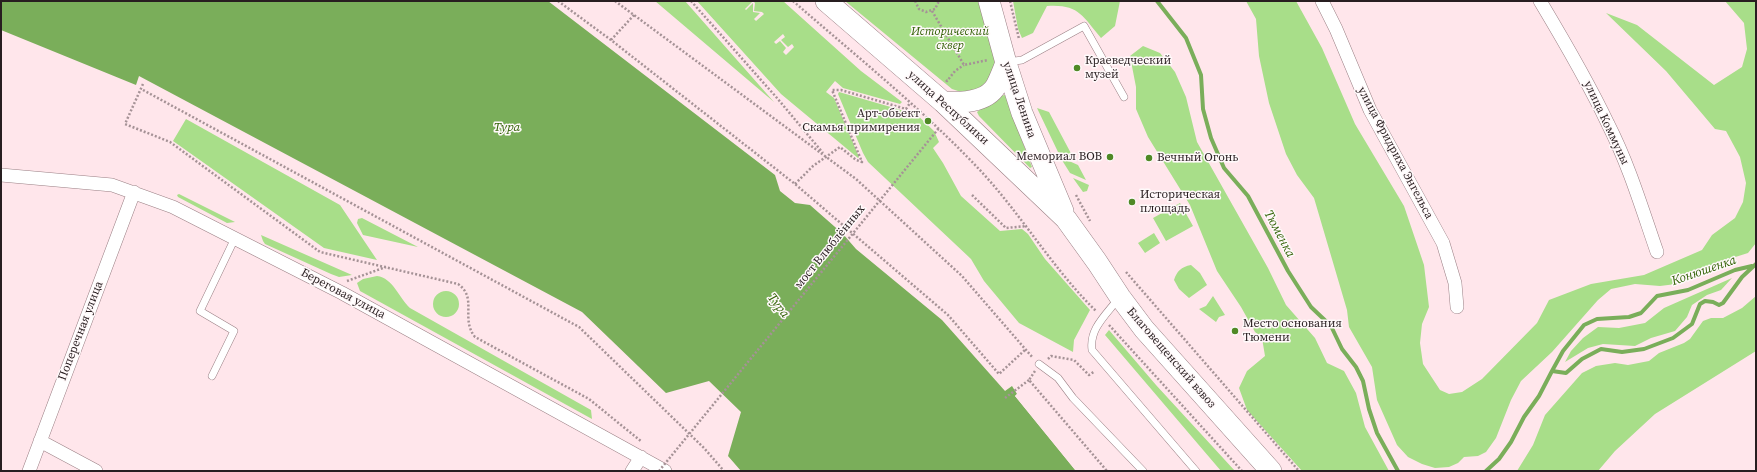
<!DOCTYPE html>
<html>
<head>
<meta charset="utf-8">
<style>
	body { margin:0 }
	#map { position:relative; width:1757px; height:472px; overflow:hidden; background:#ffe6eb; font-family:"Source Serif 4",serif }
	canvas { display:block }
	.frame { position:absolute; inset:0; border:2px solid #281e20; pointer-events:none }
</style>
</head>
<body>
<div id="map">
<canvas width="1757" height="472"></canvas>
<div class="frame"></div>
</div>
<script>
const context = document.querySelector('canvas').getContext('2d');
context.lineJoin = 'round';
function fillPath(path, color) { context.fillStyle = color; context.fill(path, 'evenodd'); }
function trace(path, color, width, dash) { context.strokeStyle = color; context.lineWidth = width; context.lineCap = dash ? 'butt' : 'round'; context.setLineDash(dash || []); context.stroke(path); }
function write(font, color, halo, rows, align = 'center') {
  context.font = font + ' "Source Serif 4",serif'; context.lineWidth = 3; context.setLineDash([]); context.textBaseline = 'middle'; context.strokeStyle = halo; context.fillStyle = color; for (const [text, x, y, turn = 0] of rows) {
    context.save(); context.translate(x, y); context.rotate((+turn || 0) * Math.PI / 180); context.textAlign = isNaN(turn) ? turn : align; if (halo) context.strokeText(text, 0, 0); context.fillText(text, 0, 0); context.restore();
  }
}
const green = new Path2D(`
	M655,1h30l89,101z
	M697,1h56l-8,8 1,1 7,-7v9l7,1 -6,6 2,2 8,-7 -2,-2 -8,-1 1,-8 -2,-2h30l78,70 41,31 -2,2 -57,-16 -8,-7 -9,11 8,6 25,59 -1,1 -77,-64zM783,34l2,3 -4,3 7,7 4,-3 2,3 -8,8 -3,-3 3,-4 -6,-7 -4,3 -2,-2z
	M845,1h135l17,61 -1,11 -19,19h-16l-9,-3z
	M1013,1h107l-5,25 -14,12c-19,-23 -23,-34 -54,-32l-14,27 -11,5 -4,-9z
	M1246,1h50l26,47 33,76 49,82 20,59 5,42 -7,17 -2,19 3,21 17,26 9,4 13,-2 20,-13 55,-56 12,-23 42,-16 53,-9 58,-25 10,-15 23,-17 8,-16 3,-19 -6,-26 -14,-26 -11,-2 -49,-58 -60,-58 31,12 77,60 28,-18 5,-18 -3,-26 -19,-22h31v242l-8,10 -19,6 -13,9 -40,16 -16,2 -25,-2 -24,5 -13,11 -46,52 -31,29 -10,19 -15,38 -10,14 -8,4 -14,1 -6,6 -9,4 -14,1 -13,-4 -14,-7 -11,-12 -20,-45 -5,-33 -23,-40 -2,-17 -33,-112 -17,-23 -11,-21 -17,-51 -10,-47 -3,-37z
	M1143,46l17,7 15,19 11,25 11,45 71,126 18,37 29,33 12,25 17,8 12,22 9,34 24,44h-87l-55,-61 -8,-22 8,-17 18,-15 -3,-18 -7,-6 -14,-25 -24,-36 -27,-66 -42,-68 -12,-28v-22l-6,-31z
	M839,92l62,18 7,5 4,-5 22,21 5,11 -6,6 10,15 18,33 39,35 22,-2 6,5 17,25 45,51 -16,30 -1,12 -54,-29 -35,-42 -13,-22 -103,-97 -5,-9 -25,-59z
	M1005,95l27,72 -2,1 -51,-52 -2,-4 22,-16z
	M1037,108l12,4 25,47 -16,-7z
	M186,119l154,86 37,55 -53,-12 -151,-107z
	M1060,157l18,8 8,15 -16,-7z
	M1073,178l16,7 -2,6 -4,1z
	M179,194l56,28 -8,1 -49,-26 -1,-2z
	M1180,203l13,23 -27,15 -13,-23z
	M362,218l56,29 -55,-12 -6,-12 1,-4z
	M1154,233l6,10 -15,10 -7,-10z
	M261,235l91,40 -13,2 -8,-3 -66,-30 -2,-3z
	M1191,265l9,8 7,12 -18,13 -10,-9 -5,-9c3,-9 7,-13 17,-15z
	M377,276c16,2 22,22 33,32l181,102 1,9 -232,-128 -3,-8 6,-4z
	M1732,278l-11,12 -14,5 -15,10 -5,12 -12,14 -24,7 -16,8 -32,-2 -15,4 -23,14 6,-11 12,-13 15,-11 21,1 26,-5 19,-15z
	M433 304a13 13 0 1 1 26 0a13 13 0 1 1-26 0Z
	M1213,296l12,19 -6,2 -3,5 -17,-13 7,-3z
	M1756,296v55l-101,63 -40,37 -17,20h-81l16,-26 12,-30 37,-42 14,-7 19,-3 13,2 21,-4 10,-8 25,-10 6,-4 13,-18 8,-3h12l19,-10z
	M1109,330l47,55 79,86h-14l-116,-136z`);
const water = new Path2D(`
	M1,1h547l227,174 5,16 15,12 15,2 33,29 13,15 86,71 63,71 7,-5 5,8 -2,2 61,75h-335l-13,-15 13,-44 -32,-31 -43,12 -84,-81 -443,-236 -3,9 -135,-55z`);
const pier = new Path2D(`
	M1017,394l1,2 60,75h-2l-61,-75z`);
const stream = new Path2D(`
	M1157,1l29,37 15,37 2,34 8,29 13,30 24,28 40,75 23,36 20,19 11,23 14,18 7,14 6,28 8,24 21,38
	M1552,371l11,-20 21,-26 13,-6 32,-2 12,-4 16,-17 31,-6 47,-20 17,-4
	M1486,471l13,-12 12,-17 13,-25 15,-21 13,-25 14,2 16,-14 19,-10 21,3 22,-3 29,-11 19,-14 8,-20 5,-3 8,1 6,3 4,-2 19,-26 14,-13`);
const path = new Path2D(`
	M558,1l53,39 184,144 153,131 51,59 27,-25
	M615,1l241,178 106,97 71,82
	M691,1l86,97 46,55
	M793,1c62,54 127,106 184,166 43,45 75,101 119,144
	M915,1l4,8 7,3 9,-3 4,-8
	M1010,1l9,38
	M932,11l32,54 24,-5
	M611,40l23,-25
	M946,80l1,1 8,-10 9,-6
	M143,84l-18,40 45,18 150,110 138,32c20,14 2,34 17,53l114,62 53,43
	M143,90l436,237 125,121 20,23
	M795,184l18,-18 27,-19 16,13 6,2 -30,-72h9l65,19 4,-6
	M972,195l34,33 21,-2
	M1076,195l14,26
	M1126,272l173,199
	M347,281l39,-14
	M1109,325l133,146
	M1048,359l3,-3 23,4 15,15 6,-4
	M1035,371l-6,9 78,91
	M1005,398l24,-18`);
const lane = new Path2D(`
	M1008,62l14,-2 62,-34 40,71
	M1118,299c-12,16 -29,30 -26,51l104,121
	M1039,364l19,14 15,20 70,73
	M212,376l22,-45 -34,-20 35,-73`);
const street = new Path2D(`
	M1322,1l14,28 34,81 73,133 12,40 2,24
	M1540,1c24,40 48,81 68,123 21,41 34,85 49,128
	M1,175l111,10 61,22 169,86 323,178
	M40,441l56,30
	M29,471l105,-279
	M632,471l9,-14`);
const primary = new Path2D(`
	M826,1l117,101 123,117 31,43 23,35 24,32 127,142
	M989,1l17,62 16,50 41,98
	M943,102c17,1 43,1 53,-16 4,-7 7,-16 10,-23`);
const pathBridge = new Path2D(`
	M659,471l280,-343`);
const markers = [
	[1077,68,4,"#4f8925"],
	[928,121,4,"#4f8925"],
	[1110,157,4,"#4f8925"],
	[1149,158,4,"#4f8925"],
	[1132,202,4,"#4f8925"],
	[1235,331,4,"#4f8925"]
];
const parkNames = [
	["Исторический",950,32],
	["сквер",950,46]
];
const poiNames = [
	["Краеведческий",1085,61],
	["музей",1085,75],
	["Арт-обьект",920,114,"right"],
	["Скамья примирения",920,128,"right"],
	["Мемориал ВОВ",1102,157,"right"],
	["Вечный Огонь",1157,158],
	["Историческая",1140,195],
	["площадь",1140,209],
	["Место основания",1243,324],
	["Тюмени",1243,338]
];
const streetNames = [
	["улица Ленина",1019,100,71],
	["улица Республики",948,108,42],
	["улица Коммуны",1606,123,65],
	["улица Фридриха Энгельса",1395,153,62],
	["мост Влюблённых",830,247,-51],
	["Береговая улица",343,294,28],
	["Поперечная улица",81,331,-69],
	["Благовещенский взвоз",1171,358,49]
];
const waterNames = [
	["Тура",507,128],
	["Тюменка",1279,234,62],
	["Конюшенка",1704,271,-19],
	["Тура",778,306,52]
];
fillPath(green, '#a8de89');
fillPath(water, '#7aae5a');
fillPath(pier, '#ffe6eb');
trace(stream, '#7aae5a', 4);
trace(lane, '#9a7f84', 8);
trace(street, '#9a7f84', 14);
trace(primary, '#9a7f84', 22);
trace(path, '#a59296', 2.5, [2, 2]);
trace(lane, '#fff', 7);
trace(street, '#fff', 13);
trace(primary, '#fff', 21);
trace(pathBridge, '#a59296', 2.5, [2, 2]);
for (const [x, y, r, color] of markers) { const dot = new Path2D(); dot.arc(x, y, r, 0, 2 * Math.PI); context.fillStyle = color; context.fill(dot); trace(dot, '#fff9fa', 1.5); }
write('italic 12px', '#2f5e00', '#fff9fa', parkNames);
write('12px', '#281e20', '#fff9fa', poiNames, 'left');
write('12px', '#281e20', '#fff9fa', streetNames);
write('italic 13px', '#346409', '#fff9fa', waterNames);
</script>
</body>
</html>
